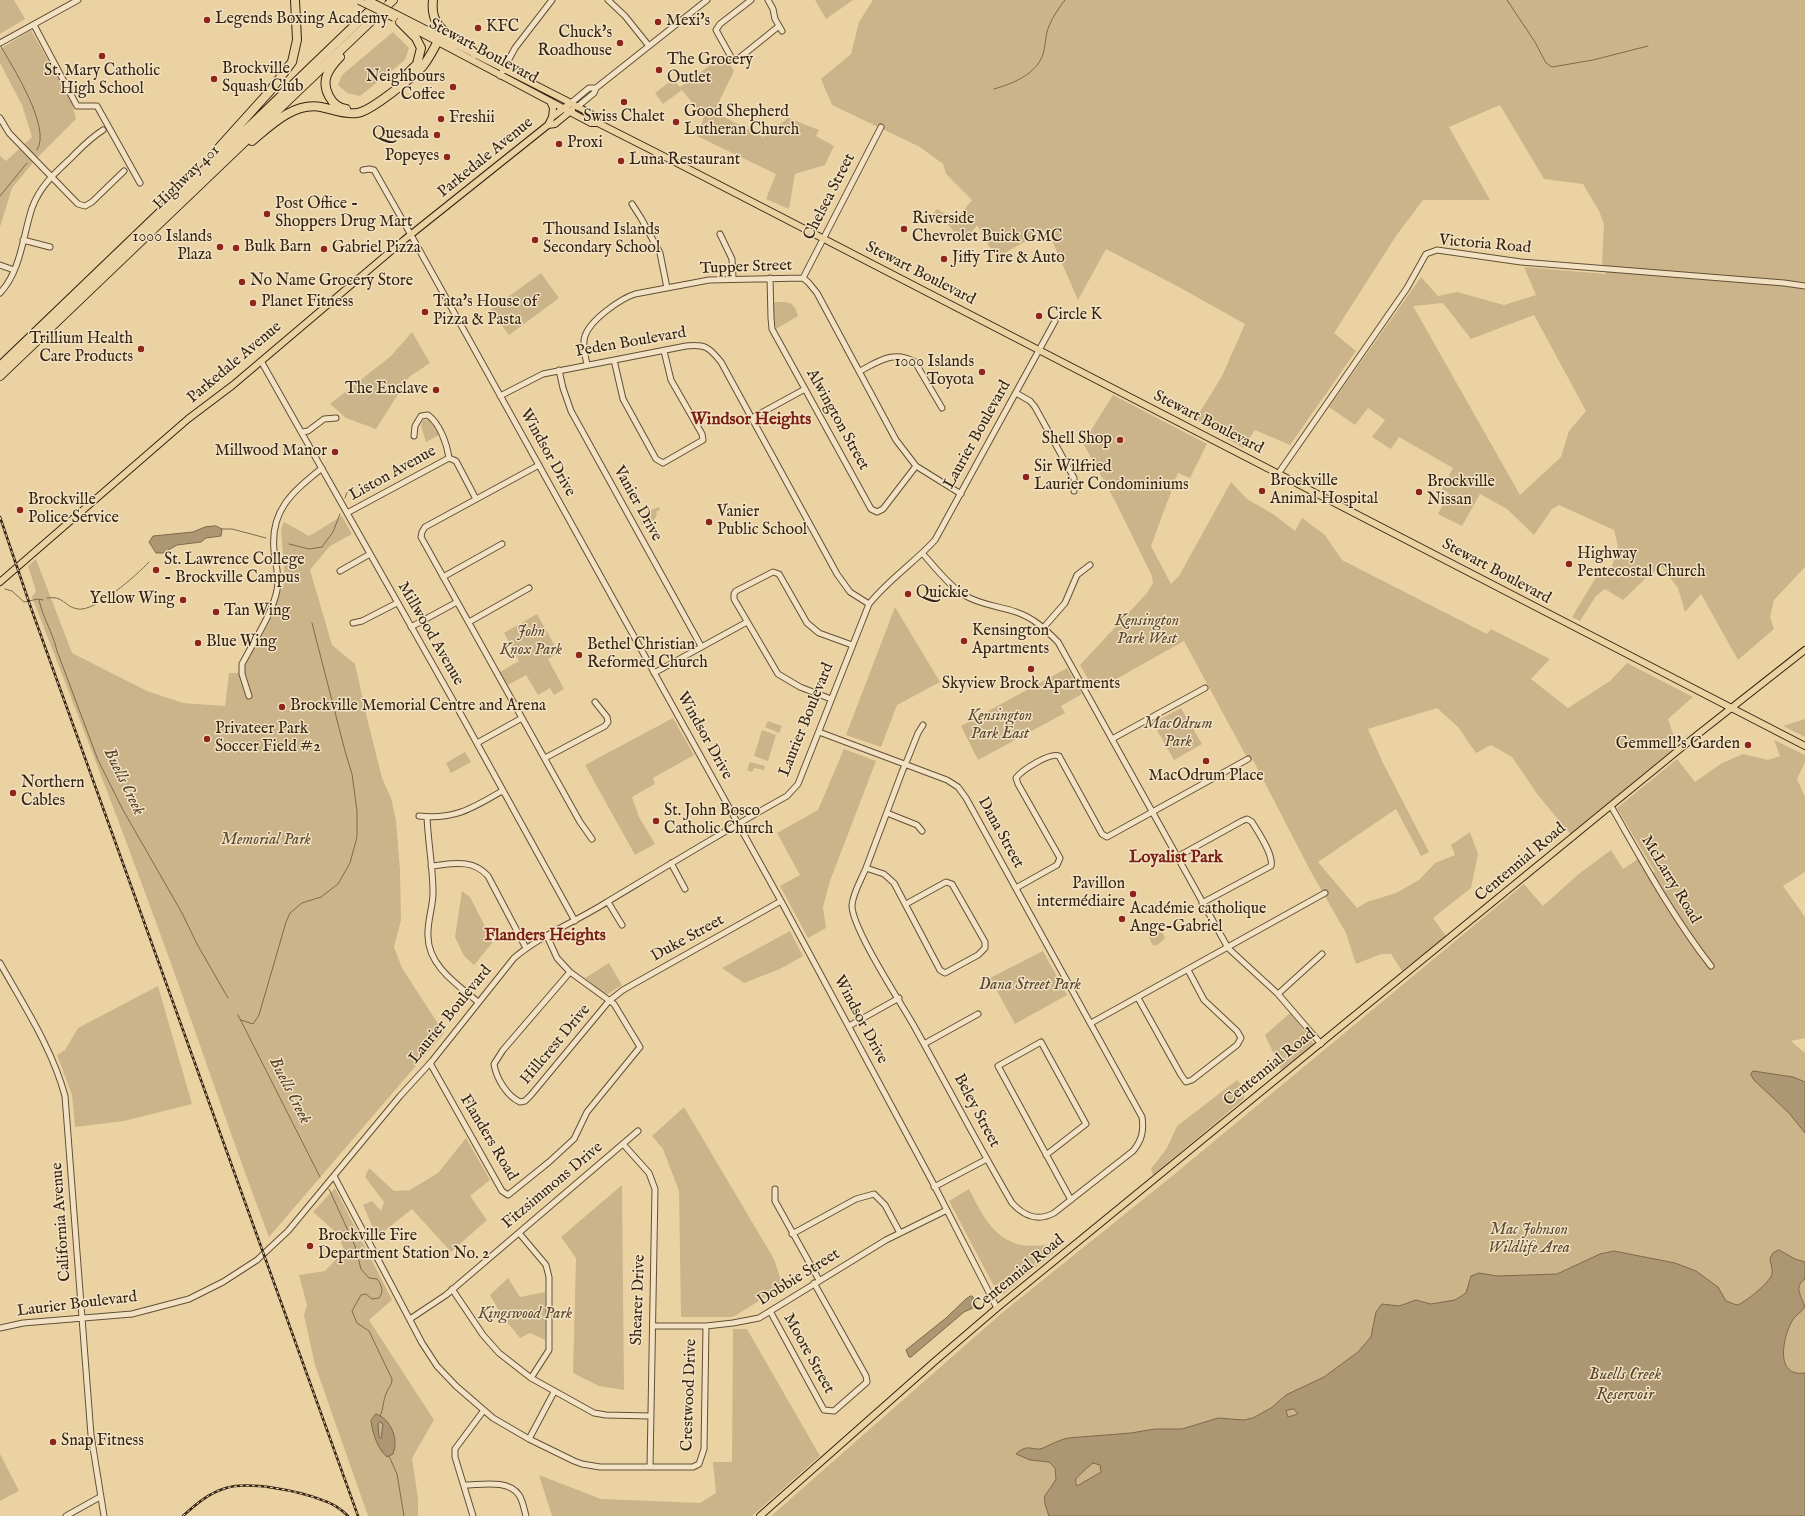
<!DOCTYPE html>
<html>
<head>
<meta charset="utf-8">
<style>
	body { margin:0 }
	canvas { display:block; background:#ebd2a3 }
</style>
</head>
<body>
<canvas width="1805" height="1516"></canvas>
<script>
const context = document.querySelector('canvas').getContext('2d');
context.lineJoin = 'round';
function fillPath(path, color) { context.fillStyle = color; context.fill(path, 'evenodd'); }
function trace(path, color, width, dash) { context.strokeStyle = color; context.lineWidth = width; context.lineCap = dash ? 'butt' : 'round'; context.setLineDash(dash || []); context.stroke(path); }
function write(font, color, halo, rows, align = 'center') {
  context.font = font + ' "IM FELL English",serif'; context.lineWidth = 3; context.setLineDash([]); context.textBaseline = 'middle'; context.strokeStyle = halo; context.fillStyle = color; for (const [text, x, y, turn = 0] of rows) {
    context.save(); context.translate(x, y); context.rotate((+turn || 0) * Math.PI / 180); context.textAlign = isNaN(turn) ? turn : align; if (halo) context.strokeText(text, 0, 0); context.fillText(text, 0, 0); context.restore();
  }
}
const green = new Path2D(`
	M0,0h14l11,19 -25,15z
	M815,0h38l-27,19z
	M873,0h932v567l-31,33 -4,17 4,12 -36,31 -37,-66 -16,18 -7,-24 -16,-21 -13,8 -26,25 -18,-11 -9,7 -16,25 -8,-4 24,-40 15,-8 7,-22 -4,-17 -55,-25 -7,4 -18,26 -27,-26 -27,-15 -18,32 -24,-12 11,-21 -7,-4 11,-21 -54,-31 -8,12 -19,-12 13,-17 -17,-12 -13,17 -26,-18 92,-130 17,19 19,-4 47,13 32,-10 -12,-28 82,7 -4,-12 2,-38 -5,-13 -16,-27 -39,-5 -44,-74 -51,22 41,73h-67l-27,36 -62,97 22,18 -66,94 -35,-15 -12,18 -48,-28 27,-44 23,-52 -68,-38 -71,-37 -28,51 -31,-71 -51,29 -19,-33 -13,18 -19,-22 -12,-7 4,-5 19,11 16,-20 -26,-26 -3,-10 -23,-17 -88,-42 -11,-26 30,-25 8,-32zM1443,303l28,36 63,-24 52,96 -17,20 -8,26 -41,38 -107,-189z
	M31,30l41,73 4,16 -39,39 -25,30 -12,39v-71l6,5 26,-24 -10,-32 -22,-42v-14z
	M393,32l16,16 -4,12 -45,36 -13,-3 -9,-8 4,-10z
	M724,55l10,16 -20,41 49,25 25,-19 31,12 -3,6 18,10 -9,19 -30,9 -6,35 -23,-10 10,-25 -79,-38 7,-19 -22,-27 -19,14 -8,-11 18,-14 7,8z
	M541,273l18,25 -50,37 -19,-25z
	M773,302c15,0 21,-2 25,14l-22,13 -2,-10z
	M412,332l18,31 -21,14 -33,52 -30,-11 -16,-14 61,-48z
	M1113,395l94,49 -17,34 -12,-5 -27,73 20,38 8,-8 52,-94 16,17 26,15 22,17 7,-13 23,17 17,25 145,74 4,-5 59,30 -19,20 37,29 42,-27 17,-18 66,34 -25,22 9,27 -107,88 -32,-39 -26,-38 -21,-12 -15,8 -18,-26 -21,-19 -69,21 15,34 46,89 -8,4 -25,-47 -78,53 39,46 10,-6 29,-9 23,-13 16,-17 20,-8 -4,-10 19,-13 8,22 -7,34 -38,30 13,18 -44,35 -11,-17h-10l-25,10 -10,-31 -35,-61 -58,-112 -8,-6 -61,-113 -89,50 -15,-26 67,-72 6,-10 -1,-7 -37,-75 -32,-58z
	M423,420h6l10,15 -13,7 -5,-16z
	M659,507l1,3 -4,2 1,3 -3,5 -12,5 -2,-4 8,-5 -2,-4z
	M342,516l10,18 -22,12 -20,24 22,75 23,19 12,54 15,60 9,20 5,23 4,49 1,50 -7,27 8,21 42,65 -175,204c-34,-89 -64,-179 -96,-268 -45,-125 -93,-249 -141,-372l4,-6 -8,-25 8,-7 36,94 75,38 36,12 42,3 4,-33h14l1,-7 41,-84 -4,-53 3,-7 25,14z
	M196,559h11v6l-11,1z
	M895,607l45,75 -43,23 -16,42 -35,-12z
	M537,614l22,39 -11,6 16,30 -10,6 -4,-7 -12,7 -12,-20 -18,10 -8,-13 19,-11 -15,-28z
	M1067,668l15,26 -21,12 4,7 -87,47 -17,-34z
	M1181,708l21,36 -28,16 -21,-37z
	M673,718l21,37 -41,23 2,6 -23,13 7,20 16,27 -20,11 -50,-90z
	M1805,719v18l-22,-11z
	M768,721l14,5 -3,7 -14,-6z
	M762,730l14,5 -8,26 -14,-5z
	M1774,740l31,15v7l-8,17 8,18v75l-22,14 22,31v121l-14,3 14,12v463h-1034l232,-204 168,-135 353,-293 19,22 37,-33 31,-23 12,19 15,-10 9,14 8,-1 -38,-64 60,-49 18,23 27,-19 21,-9 25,6 12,-4z
	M844,749l32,12 -46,120 -7,26 3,21 -18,10 -28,-52 20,-11 -23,-42 41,-23z
	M465,752l6,10 -20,11 -5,-10z
	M750,762l15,4 -1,4 -10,-2 -2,4 -5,-2z
	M462,891l8,6 23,45 -19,23 -10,-9 -9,-19z
	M1161,930l4,8 -6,6 -5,2 -2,-2 -3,-7z
	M790,931l13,25 -23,13 -36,14 -22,-15z
	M1043,951l24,44 -52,29 -25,-46z
	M609,963l13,22 -14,9 -4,-1 -19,-15z
	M158,986l34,118 -68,17 -49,6 -3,-32 -15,-40 8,-5 13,-22z
	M1290,1013l24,31 -33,26 -16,-35z
	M1237,1080l8,9 -1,10 -91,76 -2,-6 16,-21 10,-22z
	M684,1107l90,152 9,27 -50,31h-52l-2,-126 -16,-42 -11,-13z
	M466,1138l24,42 -20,16 17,24 -36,32 -39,-43 -35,28 -14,-32 9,-4 9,10 3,-9 -19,-25 4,-9 25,23 16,-1 28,-17z
	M622,1185l2,205 -25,-4 -26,-13 3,-115 -15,-21z
	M335,1188l57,112 -23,20 65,100 -22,38 6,40v18h-50l-53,-151 -11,-50 3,-10 -8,-30 26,-4 19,-20 -6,-17 -25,-22z
	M969,1189c12,23 24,50 52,56 10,2 24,0 35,-1l2,5 -56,46 -6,-5 -47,-89z
	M508,1278l12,19 25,-5v48l-15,-7 -10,5 -18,-22 -12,-21z
	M733,1329h14l73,127 -68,60h-200l-13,-41 62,24 99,4 16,-10 -3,-31h19z
	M0,1454l19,37 -19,10z`);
const water = new Path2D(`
	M216,526l6,3 -1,7 -15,2 -5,4 -24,3 -14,8h-7l-7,-11 4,-6 40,-4 12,-5z
	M1753,1071l40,6 12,5v51l-16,-20 -35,-33 -3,-5z
	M1779,1250l16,9 10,3v17c-12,8 -3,18 0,28 -4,6 -10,8 -13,14 -9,16 -18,57 13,52v143h-756c-9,-25 -4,-17 7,-37l-1,-11 -6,-6 -19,-2 -14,-6c13,-12 16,-2 27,-6 9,-4 16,-8 25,-10l63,-5 24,-4h27l36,-11 26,2 9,-2 18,-10 15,-13 38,-18 34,-25 13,-15 5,-25 6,-8 17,2 17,-6 15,4 24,-4 11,-7 5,-17 8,-3 18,3 60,-2 43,-20 14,-3 61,12 21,8 22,16 8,14 11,4c8,-2 34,-24 35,-31 1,-6 -2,-11 -2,-16l3,-5zM1294,1409l4,5 -10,3 -2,-6zM1093,1463l7,2 1,7 -24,14c-1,-2 -2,-5 -1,-7 1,-2 15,-15 17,-16z
	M972,1296l4,5 -1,6 -11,5 -53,45h-2l-3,-7 40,-32 21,-20z
	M376,1414c15,5 23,25 17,40l-6,3c-10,-9 -14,-23 -16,-36zM380,1422l3,2 -2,15 -2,-2 -1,-13z`);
const stream = new Path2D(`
	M1507,0l28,42 11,21 6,4 41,-7 55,-14
	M0,45c12,21 52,83 37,105
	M994,89c18,-5 43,-15 49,-35 3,-9 2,-19 6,-28 4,-10 10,-18 16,-26
	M0,196l27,-33
	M345,498l3,-8
	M222,529h10l34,9
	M289,544l20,5 13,-2 11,-15 7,-18
	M5,589l7,2 12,11 14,-3 5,1
	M47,598c17,-3 17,9 31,11 17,3 59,-34 71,-47
	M39,600c4,18 14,33 18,51l41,109 25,50 59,103 15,31 31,54
	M238,1015l82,162
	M241,1020l12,4 6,-9 27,-93 4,-9 12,-10 19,-6 17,-13 12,-21 7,-26v-26l-5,-37 -7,-23 -33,-128
	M329,1189l26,57 6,23 8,9 8,1c5,6 7,13 2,19l-7,1 -6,-5 -5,1 -9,16 5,12 12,8 23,48c0,6 -4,9 -6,15 -3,6 -2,14 -6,22
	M389,1456l8,18 7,42`);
const minor = new Path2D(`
	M608,0l17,16 24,30
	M751,0l-31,24 -4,6 15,27 3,2h4l41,-33
	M768,0l5,9 2,10 7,12
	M34,25l43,81h20l43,77
	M0,43l78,-43
	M500,76l15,-28 37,-48
	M571,103l18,-15h7
	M577,107l17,-14 2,-5 111,-88
	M0,118l9,15 69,71 7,2 7,-4 32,-31
	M363,170l6,-1 5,1 37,65 370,666 152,282 64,125
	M632,204l9,14 19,35 7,35
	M720,234l12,25 1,19
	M23,240l27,7
	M0,265l14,5
	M770,278l1,40 1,11 99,180 6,3 6,-3 33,-43
	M803,278l78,-151
	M0,293c21,-22 23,-58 32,-85 8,-22 23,-35 39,-50 11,-11 18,-19 32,-28
	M614,360l9,39 33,60 7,4 40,-23 -1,-6 -31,-54 -7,-29
	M261,361l202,357 112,203
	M587,364c-2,-8 -5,-20 -2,-28 5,-16 35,-37 50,-42l74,-14 94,-2 5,4 9,11 79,147 20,26 45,28
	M559,370l4,18 8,23 130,235
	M860,371c19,-10 34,-21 55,-9l27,46
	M1016,393l14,8 5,6 39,71v13
	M500,396l43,-22 143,-28c19,-2 23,1 35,16l116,212 13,18 19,12
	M752,418l53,-29
	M302,432l6,-1 16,-12 12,-1
	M414,436l1,-10 6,-10 7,-1c12,9 19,29 21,43
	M539,465l-114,62 -3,5 -1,5 159,285 12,17
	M1278,474l129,-186 19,-34 11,-4 84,12 263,21 21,3
	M347,513l102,-55 7,3 20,38
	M923,554c12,13 25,31 41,41 16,10 35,11 52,17 18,6 29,17 42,30l170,306 50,46 43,50
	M340,571l30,-17
	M443,577l59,-33
	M469,622l60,-34
	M353,623l9,-2 35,-18
	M411,627l46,-25
	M1044,627l21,-24 12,-28 13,-10
	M654,673l93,-51
	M249,696l-7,-22v-10c11,-21 31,-52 35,-74 3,-14 -2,-27 -3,-40 -4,-41 20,-59 48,-82
	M831,699l-31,-12 -22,-13 -44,-75v-5l2,-3 37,-19 6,2 28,49 12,10 33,12
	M819,732l128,48 11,7 8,11 176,319c2,14 0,23 -9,34l-79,62c-17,9 -30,3 -42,-10 -34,-58 -65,-118 -98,-177 -13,-23 -63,-99 -62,-121 1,-12 9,-25 14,-37 12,-32 24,-64 36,-96 2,-5 4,-9 6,-14l10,-25 5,-8
	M1112,739l93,-51
	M477,743l45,-25
	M545,758l60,-32 3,-4 -1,-5 -12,-15
	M1611,806c31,54 61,110 100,160
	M887,813l30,12 5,6
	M419,816c35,4 54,-8 83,-25
	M427,817c1,25 6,51 6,76 0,14 -6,29 -5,43 0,30 30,49 50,66
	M1177,857l65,-36 5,-2 5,3c6,10 22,33 19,44l-69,37
	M671,863l14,26
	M431,866c21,-2 41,-8 57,10l38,72
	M866,868l18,6 10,9 46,87 5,3 33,-18 7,-7v-6l-33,-58 -6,-2 -40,22
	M1016,888l41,-23 3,-7 -42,-74 -2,-6c6,-8 34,-26 43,-22l43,78 5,3 141,-78
	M608,902l14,23
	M0,963c24,43 52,85 65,133l26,339 13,81
	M570,972l-67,78 -9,14c2,14 13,32 26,38l5,-1 6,-6 78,-94 14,-11 158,-89
	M1278,994l44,-40
	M1138,998l43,77 5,7 6,-2 45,-35 4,-7 -4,-7 -33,-31 -16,-30
	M1091,1023l234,-130
	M849,1026l50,-28
	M924,1044l54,-30
	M430,1063l72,128 6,4 41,-33 25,-23 13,-27 53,-65 -26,-43 -44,-32 -13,-14 -10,-22
	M623,1144l26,29 6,16 -5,278
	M1046,1155l40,-31 -45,-82 -43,24 73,134
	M334,1176l88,167 15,23 19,20 37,32 36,21 45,22 8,3 18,3h93l6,-3 5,-15 2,-123
	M934,1187l53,-28
	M775,1189v12l44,79
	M519,1233l27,32 3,12v73l-18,28
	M792,1234l64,-35 18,-5 11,11 15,28
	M452,1289l31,46 16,18 32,25 63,35 12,2 44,1
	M770,1311l54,99 10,1 33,-29 -1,-6 -52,-93
	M410,1319l36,-24 192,-164
	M653,1326h53l27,-3 26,-5 127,-78 61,-30
	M0,1328l23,-5 109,-9 57,-15 34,-17 34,-22 31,-29 112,-135 32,-35 82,-103c27,-23 63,-37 93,-56 60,-36 119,-72 180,-106l11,-12 71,-180c19,-24 45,-41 66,-64l120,-219
	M529,1439l25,-47
	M464,1485c17,0 44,-6 55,10 4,6 5,14 7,21
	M66,1516l34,-19
	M473,1516l-18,-59v-8l29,-39`);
const major = new Path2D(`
	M396,14l175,89 25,14 2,6
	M406,25l185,98h7l79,40 1128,583
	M550,101l3,7 -1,9
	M548,125l7,-1 17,-14
	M0,582l188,-163 45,-34 171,-145 144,-115 4,-8 19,-14
	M760,1516l174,-154 63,-54 700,-573 108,-85`);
const highway = new Path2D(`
	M433,0c-4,35 25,34 42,54
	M400,22l16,16 5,10 -4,16 -9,9
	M340,57c-5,5 -10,11 -13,18 -5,13 4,32 19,34
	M252,141c19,-16 42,-39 69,-34 11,2 24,8 36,6 13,-1 56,-36 66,-47 7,-9 12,-19 17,-29
	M215,152l55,-61 22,-29 5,-22 -2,-40
	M0,366l381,-366
	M0,376l393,-376`);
const rail = new Path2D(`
	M0,517l31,91 327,908
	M183,1516c13,-12 26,-23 43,-28 24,-7 73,3 96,12 10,3 19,9 26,16`);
const majorBridge = new Path2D(`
	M368,0l28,14
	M359,1l35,17`);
const markers = [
	[207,20,4,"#8f2418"],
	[658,22,4,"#8f2418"],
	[478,28,4,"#8f2418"],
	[620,43,4,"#8f2418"],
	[102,56,4,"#8f2418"],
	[659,70,4,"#8f2418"],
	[214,79,4,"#8f2418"],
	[453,87,4,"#8f2418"],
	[624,102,4,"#8f2418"],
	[441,119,4,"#8f2418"],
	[676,122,4,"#8f2418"],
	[437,135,4,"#8f2418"],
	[559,144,4,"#8f2418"],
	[447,157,4,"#8f2418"],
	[621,161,4,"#8f2418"],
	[267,214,4,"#8f2418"],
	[904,229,4,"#8f2418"],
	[535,240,4,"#8f2418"],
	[220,247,4,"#8f2418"],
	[236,248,4,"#8f2418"],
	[324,249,4,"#8f2418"],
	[944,259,4,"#8f2418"],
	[242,282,4,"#8f2418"],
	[253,303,4,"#8f2418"],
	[425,312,4,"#8f2418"],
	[1039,316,4,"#8f2418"],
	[141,349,4,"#8f2418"],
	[982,372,4,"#8f2418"],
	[436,390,4,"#8f2418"],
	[1120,440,4,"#8f2418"],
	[335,452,4,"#8f2418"],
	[1026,477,4,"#8f2418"],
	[1262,491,4,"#8f2418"],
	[1419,492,4,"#8f2418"],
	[20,510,4,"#8f2418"],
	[709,522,4,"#8f2418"],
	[1569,564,4,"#8f2418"],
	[156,570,4,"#8f2418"],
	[908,594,4,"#8f2418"],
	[183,600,4,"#8f2418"],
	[216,612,4,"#8f2418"],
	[964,641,4,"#8f2418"],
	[198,643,4,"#8f2418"],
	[579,655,4,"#8f2418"],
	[1031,669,4,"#8f2418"],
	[282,707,4,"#8f2418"],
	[207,739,4,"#8f2418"],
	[1748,745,4,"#8f2418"],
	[1206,761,4,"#8f2418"],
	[13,793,4,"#8f2418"],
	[656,821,4,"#8f2418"],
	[1133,894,4,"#8f2418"],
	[1122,919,4,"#8f2418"],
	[310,1246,4,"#8f2418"],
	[53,1442,4,"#8f2418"]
];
const poiNames = [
	["Legends Boxing Academy",215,20],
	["Mexi's",666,22],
	["KFC",486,28],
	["Chuck's",612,34,"right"],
	["Roadhouse",612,52,"right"],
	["The Grocery",667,61],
	["Outlet",667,79],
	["Brockville",222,70],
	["Squash Club",222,88],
	["St. Mary Catholic",102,72,"center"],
	["High School",102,90,"center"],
	["Neighbours",445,78,"right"],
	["Coffee",445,96,"right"],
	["Good Shepherd",684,113],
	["Lutheran Church",684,131],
	["Swiss Chalet",624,118,"center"],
	["Freshii",449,119],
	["Quesada",429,135,"right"],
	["Proxi",567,144],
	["Popeyes",439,157,"right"],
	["Luna Restaurant",629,161],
	["Post Office -",275,205],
	["Shoppers Drug Mart",275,223],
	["Riverside",912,220],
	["Chevrolet Buick GMC",912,238],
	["Thousand Islands",543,231],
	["Secondary School",543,249],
	["1000 Islands",212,238,"right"],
	["Plaza",212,256,"right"],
	["Bulk Barn",244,248],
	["Gabriel Pizza",332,249],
	["Jiffy Tire & Auto",952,259],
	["No Name Grocery Store",250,282],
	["Planet Fitness",261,303],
	["Tata's House of",433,303],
	["Pizza & Pasta",433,321],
	["Circle K",1047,316],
	["Trillium Health",133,340,"right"],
	["Care Products",133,358,"right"],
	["1000 Islands",974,363,"right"],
	["Toyota",974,381,"right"],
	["The Enclave",428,390,"right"],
	["Shell Shop",1112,440,"right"],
	["Millwood Manor",327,452,"right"],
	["Sir Wilfried",1034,468],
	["Laurier Condominiums",1034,486],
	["Brockville",1270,482],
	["Animal Hospital",1270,500],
	["Brockville",1427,483],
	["Nissan",1427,501],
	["Brockville",28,501],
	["Police Service",28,519],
	["Vanier",717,513],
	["Public School",717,531],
	["Highway",1577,555],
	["Pentecostal Church",1577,573],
	["St. Lawrence College",164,561],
	["- Brockville Campus",164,579],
	["Quickie",916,594],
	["Yellow Wing",175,600,"right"],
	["Tan Wing",224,612],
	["Kensington",972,632],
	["Apartments",972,650],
	["Blue Wing",206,643],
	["Bethel Christian",587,646],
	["Reformed Church",587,664],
	["Skyview Brock Apartments",1031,685,"center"],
	["Brockville Memorial Centre and Arena",290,707],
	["Privateer Park",215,730],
	["Soccer Field #2",215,748],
	["Gemmell's Garden",1740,745,"right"],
	["MacOdrum Place",1206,777,"center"],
	["Northern",21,784],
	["Cables",21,802],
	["St. John Bosco",664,812],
	["Catholic Church",664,830],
	["Pavillon",1125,885,"right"],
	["intermédiaire",1125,903,"right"],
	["Académie catholique",1130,910],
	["Ange-Gabriel",1130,928],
	["Brockville Fire",318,1237],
	["Department Station No. 2",318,1255],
	["Snap Fitness",61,1442]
];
const streetNames = [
	["Stewart Boulevard",483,52,28],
	["Parkedale Avenue",486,158,-39],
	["Highway 401",187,178,-44],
	["Chelsea Street",830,197,-63],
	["Victoria Road",1485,245,5],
	["Tupper Street",746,268,-2],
	["Stewart Boulevard",920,274,27],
	["Peden Boulevard",631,343,-10],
	["Parkedale Avenue",235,363,-40],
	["Alwington Street",837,420,61],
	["Stewart Boulevard",1208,423,27],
	["Laurier Boulevard",978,435,-61],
	["Windsor Drive",547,453,61],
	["Liston Avenue",393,474,-29],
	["Vanier Drive",637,504,61],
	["Stewart Boulevard",1496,572,28],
	["Millwood Avenue",430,634,60],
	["Laurier Boulevard",807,720,-68],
	["Windsor Drive",704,736,61],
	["Dana Street",1000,833,61],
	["Centennial Road",1521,863,-40],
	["McLarry Road",1670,880,59],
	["Duke Street",688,939,-29],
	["Laurier Boulevard",451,1015,-51],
	["Windsor Drive",860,1020,62],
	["Hillcrest Drive",556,1045,-50],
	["Centennial Road",1270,1068,-39],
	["Beley Street",976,1111,62],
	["Flanders Road",488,1138,59],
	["Fitzsimmons Drive",553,1186,-40],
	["California Avenue",62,1222,-94],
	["Centennial Road",1019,1274,-39],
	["Dobbie Street",799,1278,-32],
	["Shearer Drive",639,1300,-88],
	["Laurier Boulevard",77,1305,-7],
	["Moore Street",808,1354,61],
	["Crestwood Drive",690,1395,-88]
];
const parkNames = [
	["Kensington",1147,622],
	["Park West",1147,640],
	["John",531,633],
	["Knox Park",531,651],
	["Kensington",1000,717],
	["Park East",1000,735],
	["MacOdrum",1178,725],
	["Park",1178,743],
	["Memorial Park",266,841],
	["Dana Street Park",1030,986],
	["Mac Johnson",1529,1231],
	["Wildlife Area",1529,1249],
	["Kingswood Park",525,1315]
];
const neighbourhoodNames = [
	["Windsor Heights",751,421],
	["Loyalist Park",1176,859],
	["Flanders Heights",545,937]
];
const waterNames = [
	["Buells Creek",123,782,64],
	["Buells Creek",289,1091,63],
	["Buells Creek",1625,1376],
	["Reservoir",1625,1396]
];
fillPath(green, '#ccb48a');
fillPath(water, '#ad9772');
trace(water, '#7d694c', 1);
trace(stream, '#7d694c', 1);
trace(minor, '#625036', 7);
trace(major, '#352412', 8);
trace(highway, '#352412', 10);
trace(minor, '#f2e2c3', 5);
trace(major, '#ebd2a3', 6);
trace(highway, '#ebd2a3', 8);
trace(rail, '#352412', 2.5);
trace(rail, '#f2e2c3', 1, [3]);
trace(majorBridge, '#352412', 8, []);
trace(majorBridge, '#ebd2a3', 6);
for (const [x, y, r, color] of markers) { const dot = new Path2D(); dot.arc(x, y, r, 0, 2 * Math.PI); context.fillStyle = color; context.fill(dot); trace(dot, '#f2e2c3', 1.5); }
write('16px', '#352412', '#f2e2c3', poiNames, 'left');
write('16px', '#352412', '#f2e2c3', streetNames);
write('italic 16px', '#5b4830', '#f2e2c3', parkNames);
write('bold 17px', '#7a1f14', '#f2e2c3', neighbourhoodNames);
write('italic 17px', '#59462f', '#f2e2c3', waterNames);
</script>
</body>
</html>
